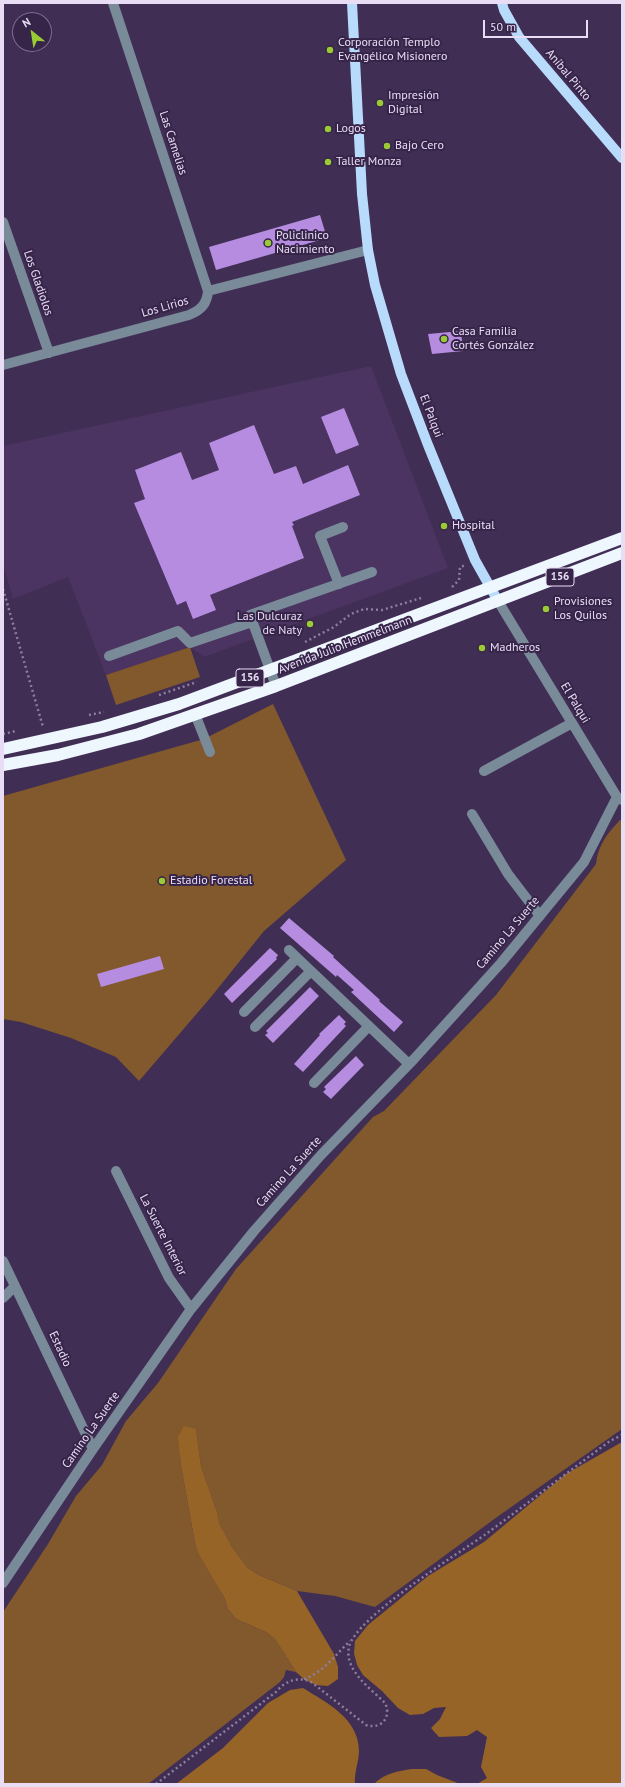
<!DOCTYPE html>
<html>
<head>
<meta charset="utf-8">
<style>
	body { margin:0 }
	#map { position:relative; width:625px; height:1787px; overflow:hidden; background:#412e54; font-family:"PT Sans",sans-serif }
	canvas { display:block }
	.frame { position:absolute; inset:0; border:4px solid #e8ddf5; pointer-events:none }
	.north { position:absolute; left:12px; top:12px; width:40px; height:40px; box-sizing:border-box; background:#372449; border:1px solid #7e6e8e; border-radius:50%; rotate:330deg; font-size:11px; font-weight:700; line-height:16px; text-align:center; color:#e8ddf5 }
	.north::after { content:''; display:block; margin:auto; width:14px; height:18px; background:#9acb35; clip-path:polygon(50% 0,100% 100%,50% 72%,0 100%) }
	.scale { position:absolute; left:483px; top:20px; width:105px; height:18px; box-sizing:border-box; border:2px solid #e8ddf5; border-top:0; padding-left:5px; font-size:12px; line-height:14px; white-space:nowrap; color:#e8ddf5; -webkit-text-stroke:3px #372449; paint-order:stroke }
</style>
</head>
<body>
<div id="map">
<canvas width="625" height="1787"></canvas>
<div class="frame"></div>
<div class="north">N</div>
<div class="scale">50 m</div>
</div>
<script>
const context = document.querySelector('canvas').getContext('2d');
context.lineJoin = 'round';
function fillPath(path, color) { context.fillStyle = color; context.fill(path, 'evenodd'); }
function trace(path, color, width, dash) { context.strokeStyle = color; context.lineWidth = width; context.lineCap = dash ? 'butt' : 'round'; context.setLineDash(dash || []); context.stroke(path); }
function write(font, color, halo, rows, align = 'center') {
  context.font = font + ' "PT Sans",sans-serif'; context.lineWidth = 4; context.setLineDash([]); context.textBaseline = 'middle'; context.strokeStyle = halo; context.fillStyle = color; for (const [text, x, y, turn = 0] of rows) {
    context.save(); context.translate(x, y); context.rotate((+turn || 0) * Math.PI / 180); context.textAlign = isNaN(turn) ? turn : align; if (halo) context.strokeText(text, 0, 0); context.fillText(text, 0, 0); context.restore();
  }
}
const built = new Path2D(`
	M371,366l77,202 -244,89 -14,-10 -84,28 -38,-98 -55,22 -10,-35v-118z`);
const green = new Path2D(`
	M190,647l10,30 -84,28 -10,-30z
	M273,704l73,156 -82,71 -53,66 -72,84 -23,-24 -45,-19 -50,-16 -18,-3v-223l201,-57z
	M620,820h2v609l-125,88 -122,90 -40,-11 -38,-5 -38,-16 -11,-7 -16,-21 -14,-23 -1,-12 -16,-46 -5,-36 -16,24 1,12 14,77 29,54 4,12 8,10 30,13 9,7 21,33 -10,-2 -2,7 -4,5 -132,102h-145v-172l45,-68 28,-48 26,-31 24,-44 32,-38 78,-114 137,-152 11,-6 112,-116 100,-131c2,-19 11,-30 24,-44z`);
const forest = new Path2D(`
	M184,1426l12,3 5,37 16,46 2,12 13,23 16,21 11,7 38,16 37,63 4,13v12l-10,7 -12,-1 -11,-5 -9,-8 -21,-33 -9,-7 -30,-13 -8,-10 -4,-12 -25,-43 -4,-11 -14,-77 -3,-29z
	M622,1442v342h-145l10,-6 -6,-11 6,-30 -10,-7 -10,6 -28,1 -8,-9 9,-9 6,-12 -12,1 -11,6 -13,1 -12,-7 -16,-17 -19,-16 -6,-10 -3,-12 1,-12 13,-16 60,-49 56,-34 82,-68z
	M303,1688c24,15 55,30 56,62 0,12 -5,22 -4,34h-179l47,-36 45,-45 22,-13z
	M412,1769h14l11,6 23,9h-86c11,-11 24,-13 38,-15z`);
const building = new Path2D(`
	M320,215l7,23 -111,32 -7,-23z
	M461,331l2,20 -31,3 -4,-20z
	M344,408l15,37 -23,9 -15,-37z
	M254,425l20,49 22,-8 7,18 45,-19 12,30 -68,27 2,3 -2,1 12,32 -94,37 6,15 -23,9 -7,-18 -9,4 -43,-102 11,-4 -10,-29 46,-18 11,28 27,-10 -10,-27z
	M289,918l45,38 -1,1 47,43 -1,1 24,21 -9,10 -43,-40 3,-2 -17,-15 -1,2 -56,-49z
	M270,948l8,7 -2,3 1,1 -45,44 -8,-9z
	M160,956l4,13 -63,18 -4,-13z
	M310,987l9,9 -46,47 -8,-8 3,-2 -2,-2z
	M339,1015l7,7 -2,2 2,2 -43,46 -9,-8 26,-29 -1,-1z
	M356,1056l8,9 -33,34 -8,-7 3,-3 -2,-2z`);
const path = new Path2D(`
	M452,587l7,-7 1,-13 6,-2
	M3,589l40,138
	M305,642l29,-15 17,-13 13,-5 18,1 39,-12
	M159,695l38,-13
	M89,715l15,-3
	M3,734l13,-3
	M304,1679c19,-6 32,-25 46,-38
	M156,1784l120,-92c9,-11 20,-15 34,-11l56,44c15,5 26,-8 19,-22 -15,-15 -41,-33 -36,-56 6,-29 110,-94 137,-113 42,-31 82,-62 124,-93l12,-6`);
const minor = new Path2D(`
	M3,222l46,131
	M208,291l160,-41
	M3,365l186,-50c12,-5 18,-11 19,-24l-95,-288
	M339,584l-19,-48 23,-9
	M498,601l119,196 5,3
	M109,656l69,-25 12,12 62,-21
	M276,686l-26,-71 122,-43
	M195,714l15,38
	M484,771l88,-48
	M472,814l36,60 32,42
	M289,950l120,114
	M244,1012l53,-54
	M255,1027l56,-56
	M314,1083l55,-57
	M116,1171l53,107 22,31
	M3,1261l90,188
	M3,1298l12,-12
	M3,1583l90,-134 98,-140 63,-78 67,-76 93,-96 87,-96 83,-101 33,-65`);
const major = new Path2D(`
	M352,3l10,191 6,56 7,35 26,89 27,71 47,115 23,41
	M502,3l2,7 15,27 103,121`);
const highway = new Path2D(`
	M3,749l99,-22 77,-23 443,-166
	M3,765l55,-10 81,-21 137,-48 346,-133`);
const markers = [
	[330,50,4,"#9acb35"],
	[380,103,4,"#9acb35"],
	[328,129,4,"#9acb35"],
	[387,146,4,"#9acb35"],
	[328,162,4,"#9acb35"],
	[268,243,4,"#9acb35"],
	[444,339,4,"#9acb35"],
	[444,526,4,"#9acb35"],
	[546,609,4,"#9acb35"],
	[310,624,4,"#9acb35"],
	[482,648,4,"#9acb35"],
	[162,881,4,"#9acb35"]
];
const shields = [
	[560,577,28],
	[250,678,28]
];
const shieldNames = [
	["156",560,577],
	["156",250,678]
];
const poiNames = [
	["Corporación Templo",338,43],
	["Evangélico Misionero",338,57],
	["Impresión",388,96],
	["Digital",388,110],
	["Logos",336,129],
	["Bajo Cero",395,146],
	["Taller Monza",336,162],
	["Policlinico",276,236],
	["Nacimiento",276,250],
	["Casa Familia",452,332],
	["Cortés González",452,346],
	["Hospital",452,526],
	["Provisiones",554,602],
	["Los Quilos",554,616],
	["Las Dulcuraz",302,617,"right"],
	["de Naty",302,631,"right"],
	["Madheros",490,648],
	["Estadio Forestal",170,881]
];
const streetNames = [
	["Aníbal Pinto",568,75,50],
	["Las Camelias",173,143,72],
	["Los Gladiolos",38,283,71],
	["Los Lirios",165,307,-16],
	["El Palqui",431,416,69],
	["Avenida Julio Hemmelmann",345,645,-21],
	["El Palqui",575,703,59],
	["Camino La Suerte",508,933,-50],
	["Camino La Suerte",289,1172,-48],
	["La Suerte Interior",163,1235,63],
	["Estadio",60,1349,65],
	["Camino La Suerte",91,1430,-55]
];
fillPath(built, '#4b3461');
fillPath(green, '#81592d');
fillPath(forest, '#976428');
fillPath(building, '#b58cdf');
trace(path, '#8d7e9e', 2.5, [2, 3]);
trace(minor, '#798a99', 10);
trace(major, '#b8dbfb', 10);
trace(highway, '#eef6fe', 12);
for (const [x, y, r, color] of markers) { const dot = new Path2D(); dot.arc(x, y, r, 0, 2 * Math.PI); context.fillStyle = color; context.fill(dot); trace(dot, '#372449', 1.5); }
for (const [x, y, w] of shields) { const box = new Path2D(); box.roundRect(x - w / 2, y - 9, w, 18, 3); context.fillStyle = '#372449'; context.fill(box); trace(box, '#e8ddf5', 1); }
write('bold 11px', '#e8ddf5', null, shieldNames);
write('12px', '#e8ddf5', '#372449', poiNames, 'left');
write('12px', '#e8ddf5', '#372449', streetNames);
</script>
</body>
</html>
